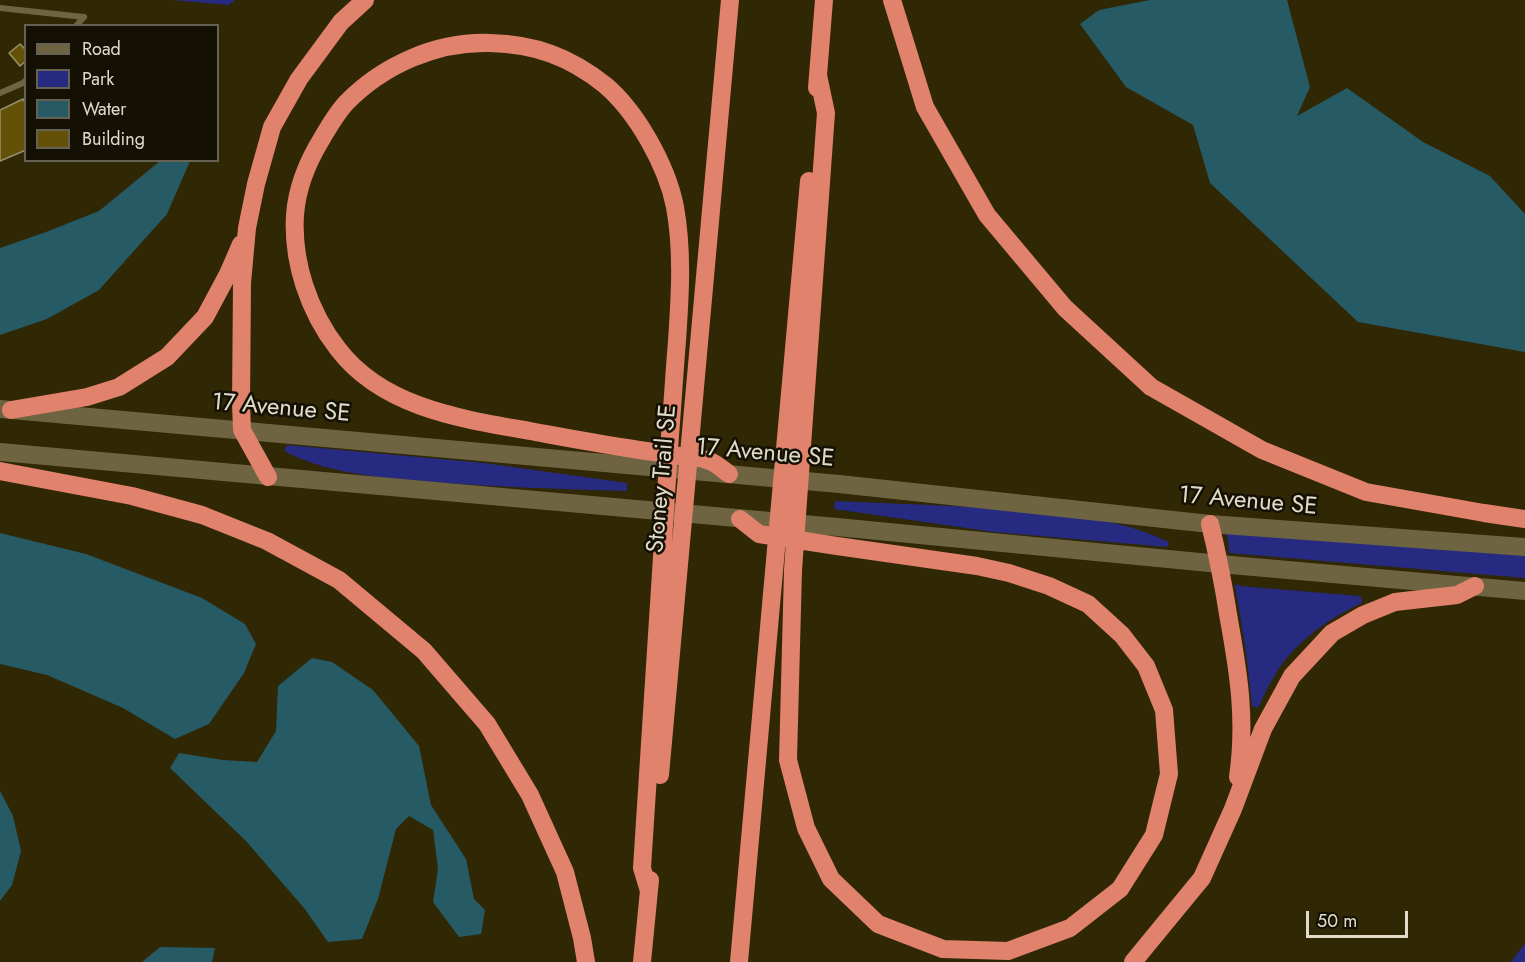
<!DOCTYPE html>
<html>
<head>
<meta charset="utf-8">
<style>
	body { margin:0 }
	#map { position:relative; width:1525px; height:962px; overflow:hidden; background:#302705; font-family:Jost,sans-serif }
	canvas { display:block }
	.legend { position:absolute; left:24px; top:24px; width:195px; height:138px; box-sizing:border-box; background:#141004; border:2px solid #666253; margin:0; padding:8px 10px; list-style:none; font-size:18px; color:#e1dcc9 }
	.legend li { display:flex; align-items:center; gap:12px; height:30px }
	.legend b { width:30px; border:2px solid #666253 }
	.scale { position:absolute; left:1306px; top:911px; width:102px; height:27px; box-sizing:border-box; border:3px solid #e1dcc9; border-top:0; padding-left:8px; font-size:18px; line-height:21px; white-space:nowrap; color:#e1dcc9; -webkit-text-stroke:4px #141004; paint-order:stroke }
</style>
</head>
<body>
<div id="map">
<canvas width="1525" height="962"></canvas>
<ul class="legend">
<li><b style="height:8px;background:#6e6442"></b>Road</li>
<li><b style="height:16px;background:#262a80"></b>Park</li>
<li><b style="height:16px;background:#265a65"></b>Water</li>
<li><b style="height:16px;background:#635107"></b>Building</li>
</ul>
<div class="scale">50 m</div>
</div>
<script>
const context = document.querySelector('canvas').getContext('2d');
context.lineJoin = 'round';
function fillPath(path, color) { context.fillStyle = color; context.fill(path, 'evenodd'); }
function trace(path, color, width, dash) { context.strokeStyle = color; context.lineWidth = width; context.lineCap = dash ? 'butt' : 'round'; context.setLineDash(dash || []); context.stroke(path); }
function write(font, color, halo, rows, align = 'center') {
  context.font = font + ' Jost,sans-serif'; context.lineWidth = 5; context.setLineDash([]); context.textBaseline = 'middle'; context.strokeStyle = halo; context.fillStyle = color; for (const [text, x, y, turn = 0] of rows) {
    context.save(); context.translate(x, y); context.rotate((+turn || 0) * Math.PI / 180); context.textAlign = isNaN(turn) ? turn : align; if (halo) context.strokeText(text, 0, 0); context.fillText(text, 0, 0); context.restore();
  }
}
const green = new Path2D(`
	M172,0h63l-6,5z
	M287,445l197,18 143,20v8c-69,-2 -137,-4 -206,-10 -46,-4 -95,-8 -137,-30z
	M835,501c62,3 125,4 187,10 53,4 98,8 147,31l-2,5 -173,-15 -160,-23z
	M1226,533l299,22v23l-296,-25 -1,-14z
	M1238,584l2,2 120,10 2,3v4c-33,15 -64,37 -84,67 -8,12 -14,25 -20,38l-6,-2 -6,-55 -11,-66z
	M1525,943v19h-14z`);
const water = new Path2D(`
	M1150,0h137l23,87 -13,29 50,-28 76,54 67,34 35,38v138l-167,-30 -148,-139 -17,-58 -67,-38 -46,-63 19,-14z
	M160,161h30l-23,53 -68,76 -52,29 -47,16v-87l46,-16 53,-21z
	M0,533l86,21 116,44 43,26 11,20 -12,29 -35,51 -34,15 -52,-31 -76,-33 -47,-11z
	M312,658l20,4 41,28 46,56 12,59 35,54 8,40 11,11 -4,24 -22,3 -26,-35 5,-33 -5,-39 -24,-14 -13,13 -18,70 -16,40 -34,3 -24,-34 -58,-67 -76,-73 9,-15 44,7 34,2 19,-31 2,-45z
	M0,791l13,25 8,35 -9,34 -12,16z
	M160,947l55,1 -3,14h-70z`);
const building = new Path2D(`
	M20,44l6,6v11l-6,5 -11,-13z
	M23,99l3,5v46l-26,11v-51z`);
const lane = new Path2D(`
	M0,8l84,9
	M76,26l8,-9
	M0,93l23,-10 3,-3`);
const secondary = new Path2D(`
	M0,409l839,75 371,40 315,23
	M0,452l837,75 383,37 305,27`);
const highway = new Path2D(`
	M892,0l33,107 62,108 78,93 86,79 111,63 104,42 118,21 41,6
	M817,88l7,-88
	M11,410l76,-13 32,-10 48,-30 38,-40 23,-43 13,-30
	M0,471l132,25 70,19 65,26 72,39 85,71 63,73 43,71 35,77 17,66 4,24
	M268,477l-26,-47 -1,-26 1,-121 5,-55 9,-44 16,-57 27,-48 42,-57 24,-22
	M740,519l19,15 78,12 140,20 32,7 40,13 39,18 34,31 24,31 18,44 5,64 -15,61 -34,54 -50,39 -62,23 -65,-2 -65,-25 -47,-45 -25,-51 -18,-68 5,-190 33,-457 -8,-38
	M1210,524c8,32 14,64 19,96 10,55 17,101 9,157
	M660,775l70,-775
	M649,891l-7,-23c9,-140 18,-280 27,-420 3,-35 5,-71 8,-107 3,-44 6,-90 -2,-134 -8,-41 -38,-95 -70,-122 -35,-28 -70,-41 -115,-42 -53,-2 -107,22 -144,60 -10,11 -18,25 -25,37 -14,23 -24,48 -26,75 -3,47 14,97 43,134 45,59 124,70 192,82 33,6 65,12 97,17 18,3 36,5 53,8 9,1 19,1 27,4 8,2 15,9 22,14
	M642,962l8,-82
	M739,962l70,-781
	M1133,962l69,-84 31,-69 30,-80 29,-53 40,-43 31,-18 32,-13 62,-7 18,-9`);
const streetNames = [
	["17 Avenue SE",281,409,5],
	["17 Avenue SE",765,454,5],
	["Stoney Trail SE",663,479,-85],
	["17 Avenue SE",1248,502,5]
];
fillPath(green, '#262a80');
fillPath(water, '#265a65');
fillPath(building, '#635107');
trace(building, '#9a906c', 1.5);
trace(lane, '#6e6442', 6);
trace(secondary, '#6e6442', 18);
trace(highway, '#e0826c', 18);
write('24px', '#e1dcc9', '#141004', streetNames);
</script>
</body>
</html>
